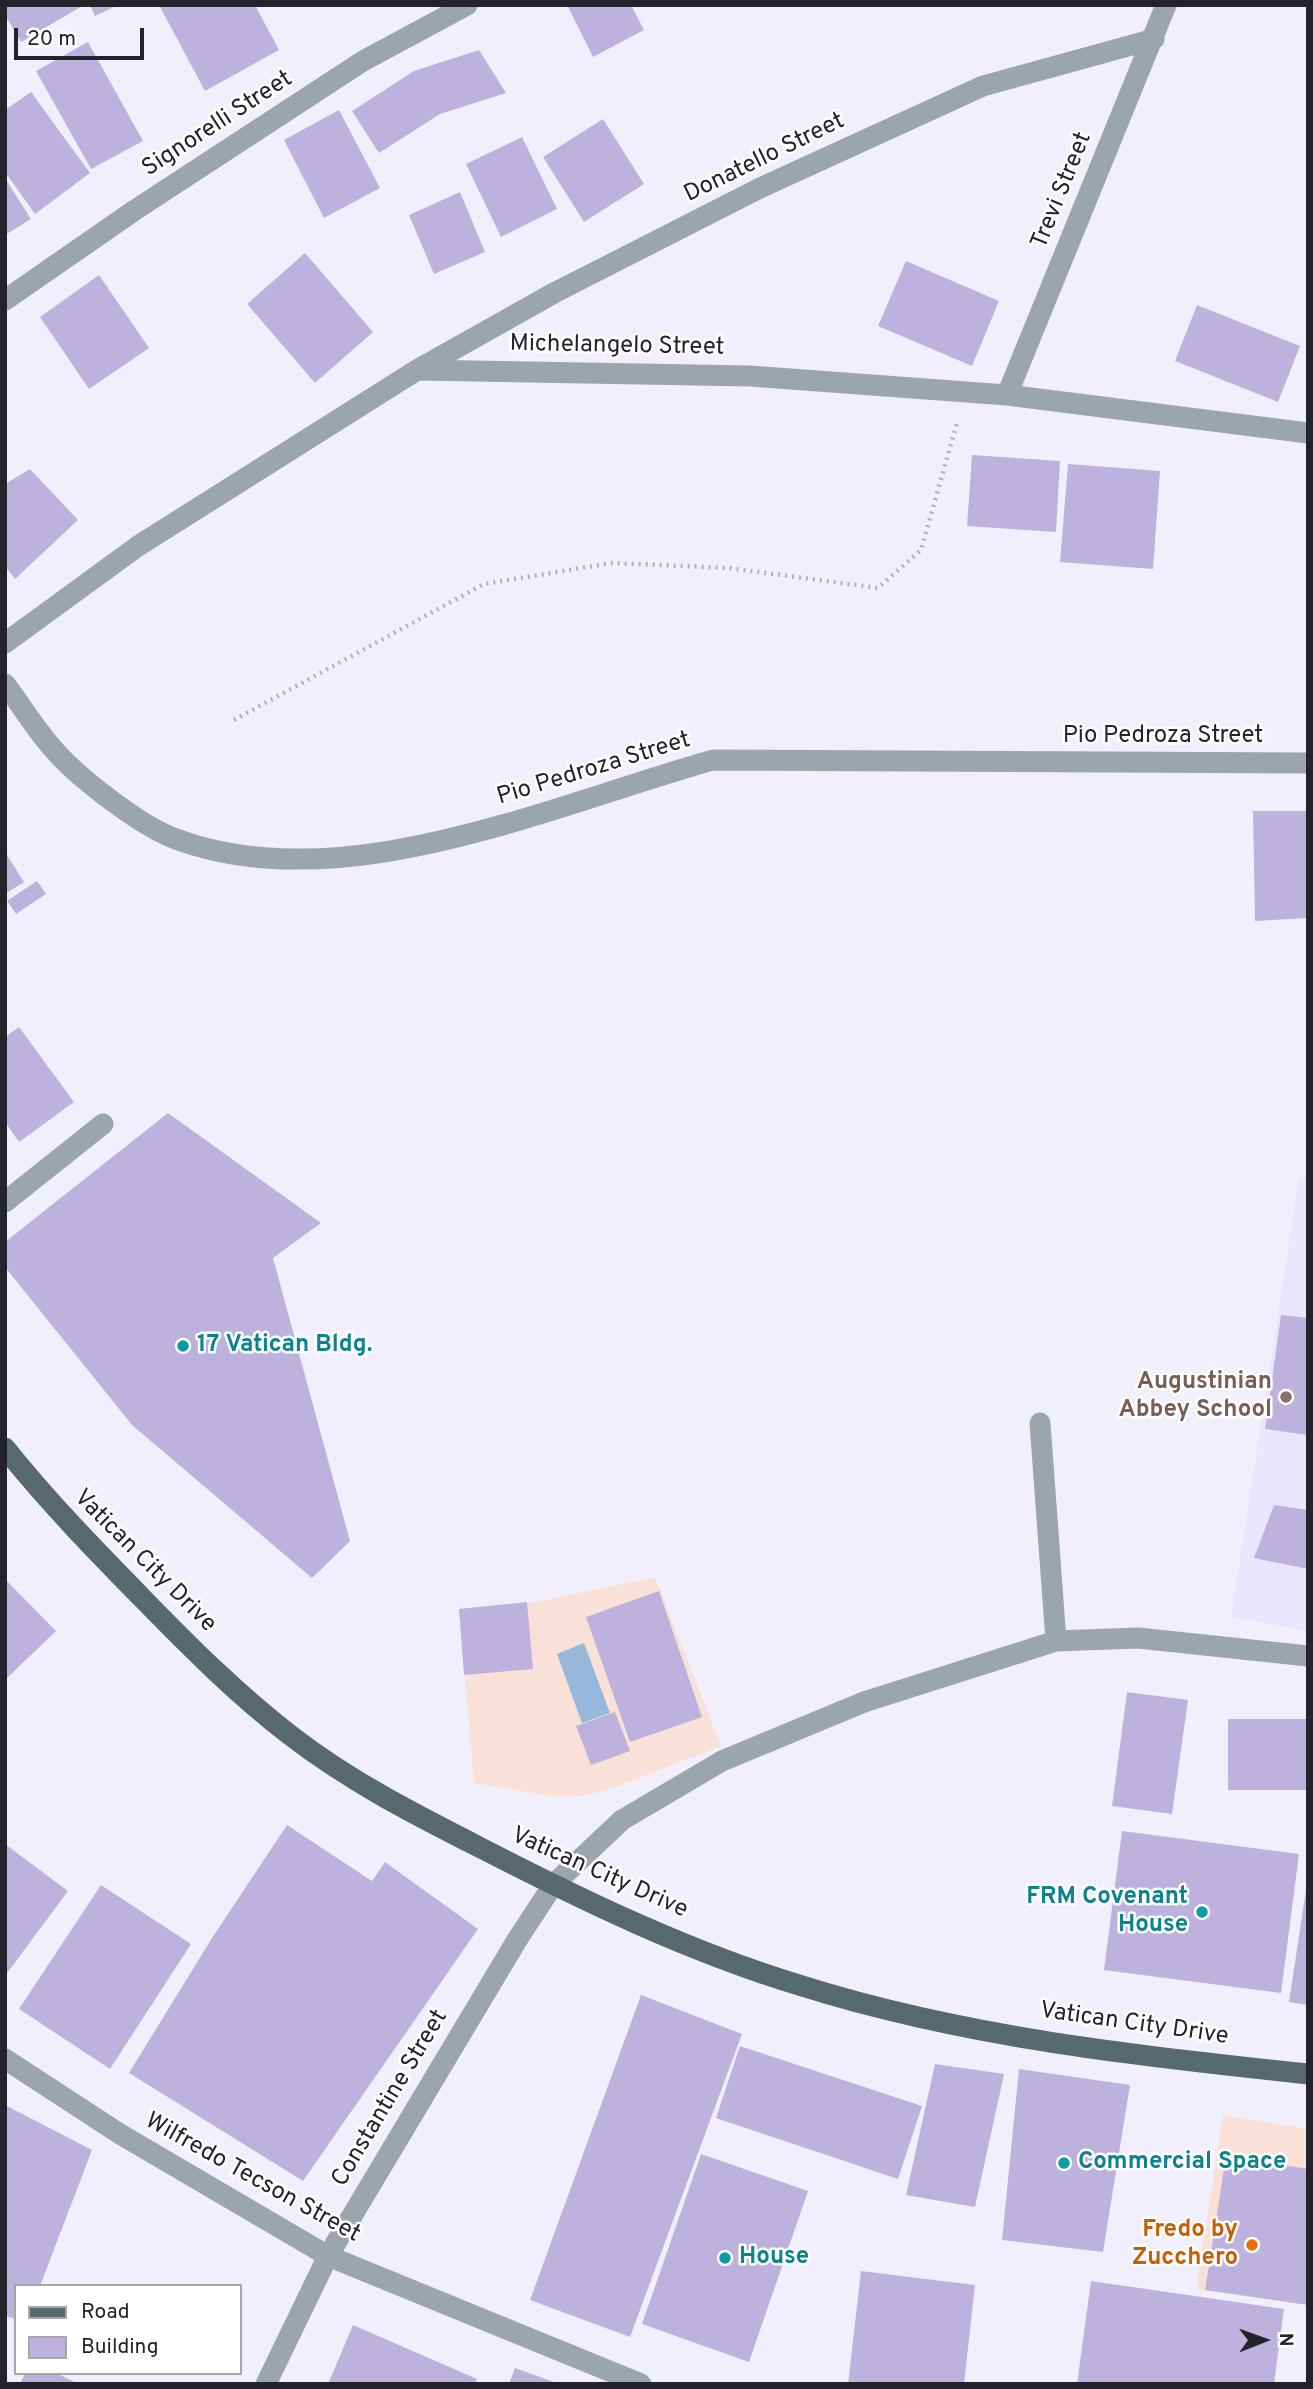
<!DOCTYPE html>
<html>
<head>
<meta charset="utf-8">
<style>
	body { margin:0 }
	#map { position:relative; width:1313px; height:2389px; overflow:hidden; background:#f2effc; font-family:Overpass,sans-serif }
	canvas { display:block }
	.frame { position:absolute; inset:0; border:7px solid #24222a; pointer-events:none }
	.legend { position:absolute; left:14px; top:2284px; width:228px; height:91px; box-sizing:border-box; background:#fff; border:2px solid #a7a7aa; margin:0; padding:9px 12px; list-style:none; font-size:21px; color:#24222a }
	.legend li { display:flex; align-items:center; gap:14px; height:35px }
	.legend b { width:35px; border:2px solid #a7a7aa }
	.north { position:absolute; left:1229px; top:2305px; width:70px; height:70px; -webkit-text-stroke:5px #fff; paint-order:stroke; rotate:89deg; font-size:19px; font-weight:700; line-height:28px; text-align:center; color:#24222a }
	.north::after { content:''; display:block; margin:auto; width:24px; height:32px; background:#24222a; clip-path:polygon(50% 0,100% 100%,50% 72%,0 100%) }
	.scale { position:absolute; left:14px; top:28px; width:130px; height:32px; box-sizing:border-box; border:4px solid #24222a; border-top:0; padding-left:9px; font-size:21px; line-height:24px; white-space:nowrap; color:#24222a; -webkit-text-stroke:5px #fff; paint-order:stroke }
</style>
</head>
<body>
<div id="map">
<canvas width="1313" height="2389"></canvas>
<div class="frame"></div>
<ul class="legend">
<li><b style="height:9px;background:#55696f"></b>Road</li>
<li><b style="height:19px;background:#bdb2dd"></b>Building</li>
</ul>
<div class="north">N</div>
<div class="scale">20 m</div>
</div>
<script>
const context = document.querySelector('canvas').getContext('2d');
context.lineJoin = 'round';
function fillPath(path, color) { context.fillStyle = color; context.fill(path, 'evenodd'); }
function trace(path, color, width, dash) { context.strokeStyle = color; context.lineWidth = width; context.lineCap = dash ? 'butt' : 'round'; context.setLineDash(dash || []); context.stroke(path); }
function write(font, color, halo, rows, align = 'center') {
  context.font = font + ' Overpass,sans-serif'; context.lineWidth = 5; context.setLineDash([]); context.textBaseline = 'middle'; context.strokeStyle = halo; context.fillStyle = color; for (const [text, x, y, turn = 0] of rows) {
    context.save(); context.translate(x, y); context.rotate((+turn || 0) * Math.PI / 180); context.textAlign = isNaN(turn) ? turn : align; if (halo) context.strokeText(text, 0, 0); context.fillText(text, 0, 0); context.restore();
  }
}
const commercial = new Path2D(`
	M655,1577l66,169 -108,42 -29,8 -27,1 -83,-14 -15,-174 77,-7z
	M1223,2115l85,14v71l-16,103 -96,-14z`);
const built = new Path2D(`
	M1308,1177v454l-77,-14 68,-439z`);
const water = new Path2D(`
	M584,1643l26,70 -28,10 -25,-69z`);
const building = new Path2D(`
	M5,5h79l-63,37 -16,-27z
	M90,5h28l-23,11z
	M159,5h96l24,45 -74,41z
	M567,5h64l13,25 -51,27z
	M88,42l55,99 -52,28 -55,-98z
	M479,50l27,43 -66,21 -61,39 -27,-42 62,-40z
	M31,92l59,81 -55,41 -30,-42v-62z
	M339,110l41,78 -56,30 -40,-78z
	M603,119l41,65 -60,38 -41,-65z
	M522,137l35,72 -56,28 -35,-73z
	M5,178l26,41 -26,16z
	M460,192l25,60 -51,22 -25,-59z
	M305,253l68,79 -58,51 -68,-79z
	M906,261l93,40 -27,65 -94,-40z
	M99,275l50,73 -60,41 -49,-72z
	M1197,305l103,41 -22,56 -103,-41z
	M972,455l88,6 -4,71 -89,-6z
	M1068,464l92,7 -7,98 -93,-7z
	M30,469l48,51 -63,59 -10,-13v-82z
	M1253,811h55v107l-53,3z
	M5,852l19,30 -19,12z
	M37,881l9,13 -30,20 -9,-13z
	M19,1027l55,75 -55,40 -14,-20v-85z
	M168,1113l153,110 -48,35 77,283 -38,37 -180,-153 -127,-158v-25z
	M1281,1315l27,3v117l-43,-6z
	M1274,1505l34,5v59l-54,-11z
	M5,1579l51,52 -51,49z
	M659,1591l43,126 -72,25 -44,-125z
	M527,1602l6,67 -69,6 -5,-66z
	M1127,1692l61,8 -16,114 -60,-8z
	M615,1712l15,39 -39,14 -15,-39z
	M1228,1719h79v71h-79z
	M287,1825l85,56 13,-19 93,67 -175,252 -174,-108 83,-135z
	M1122,1831l177,23 -18,139 -177,-23z
	M5,1844l63,47 -63,85z
	M101,1885l90,59 -81,125 -91,-60z
	M1306,1890h2v115l-19,-3z
	M641,1995l101,39 -112,303 -100,-37z
	M740,2046l182,60 -24,73 -182,-61z
	M935,2064l69,10 -29,133 -69,-12z
	M1019,2069l111,16 -27,167 -101,-12z
	M5,2105l87,45 -52,136h-24v33l-11,-3z
	M701,2154l107,37 -59,171 -107,-38z
	M1226,2156l82,13v136l-103,-15z
	M861,2271l114,14 -11,99h-116z
	M1091,2281l193,28 -10,75h-197z
	M353,2325l124,54 -2,5h-147z
	M515,2368l42,15v1h-48z
	M25,2373h31l23,11h-59z`);
const path = new Path2D(`
	M234,720l250,-136 128,-21 117,5 149,20 43,-38 36,-127`);
const minor = new Path2D(`
	M5,300l130,-90 228,-149 104,-56
	M419,370l331,6 257,19 301,38
	M1007,395l159,-390
	M5,643l133,-97 279,-176 137,-77 206,-105 223,-102 171,-47
	M5,684c17,22 32,48 51,68 24,27 86,75 120,87 166,62 376,-34 537,-79l595,3
	M5,1202l98,-78
	M1040,1423l16,218
	M5,2059l115,75 208,122 313,128
	M266,2384l62,-128 189,-316 36,-55 69,-65 100,-59 142,-59 192,-61 82,-3 170,18`);
const major = new Path2D(`
	M5,1448c44,55 92,104 142,155 45,46 91,92 143,132 59,46 126,80 193,114 101,52 207,103 316,136 164,52 338,71 509,89`);
const markers = [
	[183,1346,7,"#0f9aa8"],
	[1286,1397,7,"#8d6e63"],
	[1202,1912,7,"#0f9aa8"],
	[1064,2163,7,"#0f9aa8"],
	[1252,2245,7,"#e8710a"],
	[725,2258,7,"#0f9aa8"]
];
const streetNames = [
	["Signorelli Street",218,125,-33],
	["Donatello Street",765,159,-26],
	["Trevi Street",1063,191,-68],
	["Michelangelo Street",617,347,1],
	["Pio Pedroza Street",1163,737],
	["Pio Pedroza Street",594,770,-17],
	["Vatican City Drive",144,1562,45],
	["Vatican City Drive",599,1874,24],
	["Vatican City Drive",1134,2025,8],
	["Constantine Street",391,2099,-59],
	["Wilfredo Tecson Street",252,2179,29]
];
const cultureNames = [
	["17 Vatican Bldg.",197,1346],
	["FRM Covenant",1188,1898,"right"],
	["House",1188,1926,"right"],
	["Commercial Space",1078,2163],
	["House",739,2258]
];
const educationNames = [
	["Augustinian",1272,1383],
	["Abbey School",1272,1411]
];
const foodNames = [
	["Fredo by",1238,2231],
	["Zucchero",1238,2259]
];
fillPath(commercial, '#f9e1d7');
fillPath(built, '#ebe6fd');
fillPath(water, '#97b8db');
fillPath(building, '#bdb2dd');
trace(path, '#b2afba', 4.5, [2, 5]);
trace(minor, '#9ba6aa', 21);
trace(major, '#55696f', 21);
for (const [x, y, r, color] of markers) { const dot = new Path2D(); dot.arc(x, y, r, 0, 2 * Math.PI); context.fillStyle = color; context.fill(dot); trace(dot, '#fff', 2.5); }
write('24px', '#24222a', '#fff', streetNames);
write('bold 24px', '#0d838f', '#fff', cultureNames, 'left');
write('bold 24px', '#785e54', '#fff', educationNames, 'right');
write('bold 24px', '#c56008', '#fff', foodNames, 'right');
</script>
</body>
</html>
